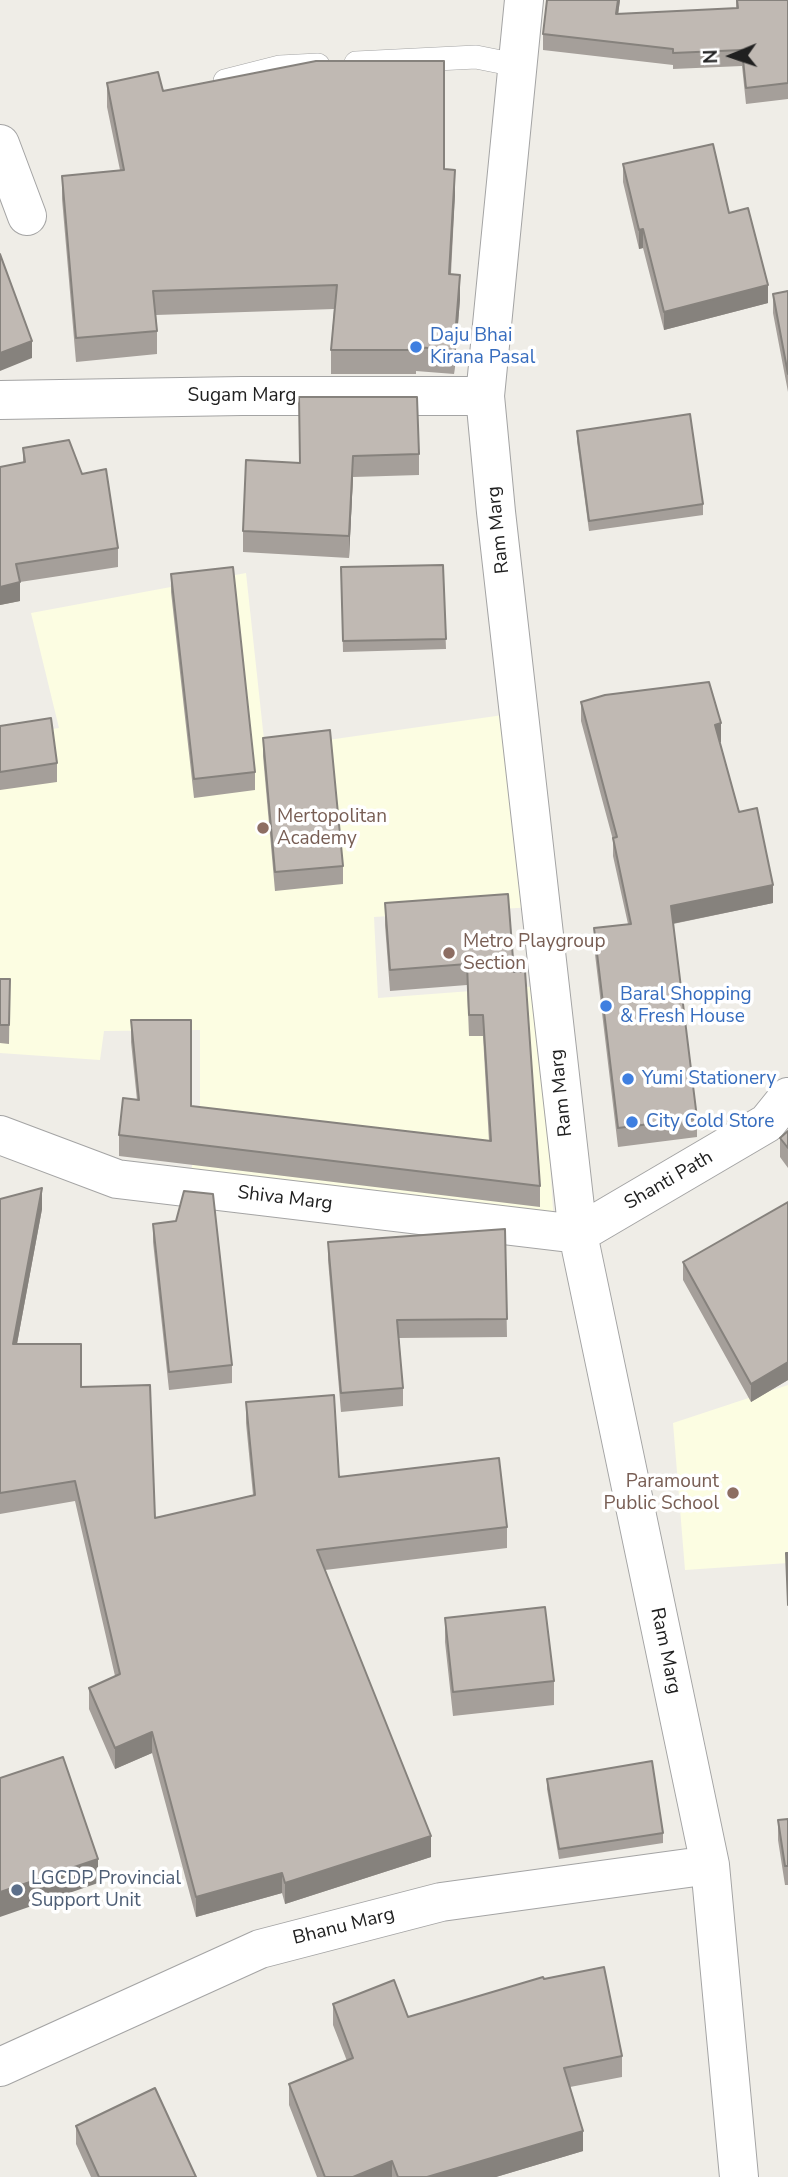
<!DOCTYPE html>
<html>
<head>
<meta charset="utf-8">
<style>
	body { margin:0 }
	#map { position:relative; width:788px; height:2177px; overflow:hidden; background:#efede7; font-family:"Nunito Sans",sans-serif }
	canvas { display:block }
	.north { position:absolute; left:697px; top:21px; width:70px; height:70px; -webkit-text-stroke:5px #fff; paint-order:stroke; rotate:268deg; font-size:19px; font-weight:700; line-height:28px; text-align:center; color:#202020 }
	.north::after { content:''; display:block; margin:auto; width:24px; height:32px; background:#202020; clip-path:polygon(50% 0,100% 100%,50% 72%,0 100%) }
</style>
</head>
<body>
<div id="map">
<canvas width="788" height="2177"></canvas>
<div class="north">N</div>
</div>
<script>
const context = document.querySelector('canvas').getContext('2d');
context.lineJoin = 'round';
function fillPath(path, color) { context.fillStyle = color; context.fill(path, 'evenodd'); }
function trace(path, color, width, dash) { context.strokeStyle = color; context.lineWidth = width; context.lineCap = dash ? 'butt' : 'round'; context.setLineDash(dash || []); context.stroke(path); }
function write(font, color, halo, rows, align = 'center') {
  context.font = font + ' "Nunito Sans",sans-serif'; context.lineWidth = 7; context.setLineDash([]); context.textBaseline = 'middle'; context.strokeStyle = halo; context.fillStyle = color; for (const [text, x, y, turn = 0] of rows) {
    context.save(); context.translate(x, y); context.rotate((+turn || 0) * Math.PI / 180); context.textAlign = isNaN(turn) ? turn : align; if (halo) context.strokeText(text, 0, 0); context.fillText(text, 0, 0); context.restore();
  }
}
const education = new Path2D(`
	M246,573l19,176 252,-36 16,194 -159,10 4,81 160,-12 16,238 -364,-49 10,-44v-101l-96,1 -4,29 -100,-7v-316l59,-9 -28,-115z
	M788,1385v178l-103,7 -12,-147z`);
const service = new Path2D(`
	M356,63l120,-6 40,8
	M225,81l55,-14 38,-2`);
const minor = new Path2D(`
	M524,0l-39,396 11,116 82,722 132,631 29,312
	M0,144l27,72
	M0,400l242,-4h243
	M0,1135l117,44 461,55 189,-111 21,-26
	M0,2067l260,-118 181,-47 269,-37`);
const wall = new Path2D(`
	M547,0h73l-2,14 118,-6v-8h52v99l-42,5 -4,-38 -69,3v-4l-130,-15v-16z
	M107,83l56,8 281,78 11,25 -4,80 9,25 -6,75 -38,-3v3h-85v-24l3,-41 -178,6 1,16v23l-81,8 -14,-163v-23l58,-6 -13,-63z
	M623,164l106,49 39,90 -104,27 -21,-82 -4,1 -16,-67z
	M788,291v101l-15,-79v-19z
	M299,397l120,57v21l-66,2 -4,81 -106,-6v-21l57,-68z
	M577,431l126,73v11l-114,16 -12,-90z
	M23,448l59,26 36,74v19l-98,15v19l-20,4v-138l23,-5z
	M443,565l3,84 -103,3 -2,-85z
	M171,574l84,198v18l-61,8 -23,-206z
	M581,702l140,40h-1l19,70 34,91 -100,21 24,194v19l-79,10 -24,-201v-18l34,-4 -15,-68v-16l-32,-119z
	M0,726l57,37v19l-57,8z
	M263,738l80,128v18l-68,7 -12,-135z
	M385,903l129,69 26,214v21l-421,-51v-21l18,-35 -6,-58v-22l60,86 298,35 -6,-105h-14l-2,-51 -77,6 -5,-66z
	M0,979h10l-1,65 -9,-1z
	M788,1131v37l-8,-11v-19z
	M0,1199l42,10 -25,135 64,43 74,131 98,-23 -7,-72v-21l93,75 168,50v21l-182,22 106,287 -146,47 -3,-11 -86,24 -44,-164 -37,16 -26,-60v-21l26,-12 -40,-175 -75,13z
	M788,1202v178l-37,22 -68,-122v-18z
	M153,1224l79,141v18l-63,7 -16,-148z
	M505,1229l2,108 -108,1 4,50v18l-62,6 -13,-152v-18z
	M445,1618l109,63v24l-101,11 -8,-74z
	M547,1779l116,54v10l-104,16 -12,-70z
	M788,1819v66h-3l-7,-45v-20z
	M544,1979l78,77v21l-52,10 13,64 -87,26h-179l-28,-72v-21l58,-23 -14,-36v-21l75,13z
	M76,2126l120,51h-105l-15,-33z`);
const shadedWall = new Path2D(`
	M618,0h2l-4,30v-16z
	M455,170v24l-6,104v-24z
	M643,229v19l-4,1v-19z
	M460,275v24l-6,75v-24z
	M768,285v18l-104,27v-18z
	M32,341v17l-32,13v-18z
	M353,456v21l-4,81v-22z
	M20,582v19l-20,4v-18z
	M721,723v19l-6,1v-18z
	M773,885v18l-102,21v-18z
	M42,1188v21l-29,156v-21z
	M788,1362v18l-37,22v-18z
	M152,1732v21l-37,16v-21z
	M431,1836v21l-146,47v-21z
	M98,1859v24l-98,34v-25z
	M282,1873v20l-86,24v-20z
	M583,2131v20l-87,26h-69z
	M392,2161v16h-39z`);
const building = new Path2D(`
	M547,0h71l-2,14 122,-6 -1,-8h51v83l-42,5 -4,-38 -69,3v-4l-130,-15z
	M316,61h128v108l11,1 -6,104 11,1 -6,75 -38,-3v3h-85l6,-65 -184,6 4,40 -81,7 -14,-162 62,-6 -17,-87 51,-11 5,19z
	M713,144l16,69 19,-5 20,77 -104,27 -21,-83 -4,1 -16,-66z
	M0,254l32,87 -32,12z
	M788,291v83l-15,-80z
	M299,397h118l2,57 -66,2 -4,80 -106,-5 3,-71 54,3z
	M690,414l13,90 -114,17 -12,-90z
	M69,440l13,34 24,-5 12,79 -102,16 4,18 -20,5v-120l25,-5 -2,-14z
	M443,565l3,74 -103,2 -2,-74z
	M233,567l22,205 -61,7 -23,-205z
	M709,682l12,41 -6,2 24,87 18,-4 16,77 -102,21 26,212 -79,10 -24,-200 37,-4 -18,-86 4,-1 -36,-135 24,-7z
	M51,718l6,45 -57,9v-46z
	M330,730l13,136 -68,6 -12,-134z
	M508,894l6,78 11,-1 15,215 -421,-51 4,-37 16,2 -8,-80h60v86l300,35 -8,-126h-14l-2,-51 -77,6 -5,-67z
	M0,979h10l-1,46h-9z
	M788,1131v17l-8,-10z
	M42,1188l-29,156h68v43l69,-2 5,133 100,-23 -9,-93 88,-7 5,82 160,-19 8,69 -190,23 114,286 -146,47 -3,-10 -86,24 -44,-165 -37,16 -26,-60 31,-14 -45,-193 -75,12v-294z
	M184,1191l29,3 19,171 -63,7 -16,-148 23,-3z
	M788,1202v160l-37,22 -68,-122z
	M505,1229l2,90 -110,1 6,68 -62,5 -13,-151z
	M786,1553h2v52z
	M545,1607l9,74 -101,11 -8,-74z
	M63,1757l35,102 -98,33v-114z
	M652,1761l11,72 -104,16 -12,-70z
	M788,1819v47h-3l-7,-46z
	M604,1967l18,89 -58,12 19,63 -156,46h-29l-6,-16 -39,16h-28l-36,-93 64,-26 -20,-54 61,-24 14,37 135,-40 1,2z
	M155,2088l41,89h-97l-23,-51z`);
const markers = [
	[416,347,7,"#3f7fe0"],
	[263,828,7,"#8d6e63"],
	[449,953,7,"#8d6e63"],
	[606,1006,7,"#3f7fe0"],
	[628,1079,7,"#3f7fe0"],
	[632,1122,7,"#3f7fe0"],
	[733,1493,7,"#8d6e63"],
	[17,1890,7,"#5c6f8a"]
];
const shopNames = [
	["Daju Bhai",430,336],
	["Kirana Pasal",430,358],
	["Baral Shopping",620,995],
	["& Fresh House",620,1017],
	["Yumi Stationery",642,1079],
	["City Cold Store",646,1122]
];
const streetNames = [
	["Sugam Marg",242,396],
	["Ram Marg",499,530,-96],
	["Ram Marg",562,1093,-96],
	["Shanti Path",669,1181,-30],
	["Shiva Marg",285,1199,7],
	["Ram Marg",665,1651,78],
	["Bhanu Marg",344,1927,-14]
];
const educationNames = [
	["Mertopolitan",277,817],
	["Academy",277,839],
	["Metro Playgroup",463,942],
	["Section",463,964],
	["Paramount",719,1482,"right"],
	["Public School",719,1504,"right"]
];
const serviceNames = [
	["LGCDP Provincial",31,1879],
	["Support Unit",31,1901]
];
fillPath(education, '#fcfde2');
trace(service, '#a4a4a4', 24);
trace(minor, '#a4a4a4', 40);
trace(service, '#fff', 23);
trace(minor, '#fff', 38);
fillPath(wall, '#a59f9a');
fillPath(shadedWall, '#86827d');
fillPath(building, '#c0b9b3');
trace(building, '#86827d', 2);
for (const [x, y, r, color] of markers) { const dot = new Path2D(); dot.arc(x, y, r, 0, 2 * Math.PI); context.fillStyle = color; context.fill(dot); trace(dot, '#fff', 2.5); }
write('19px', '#366cbe', '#fff', shopNames, 'left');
write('19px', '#202020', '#fff', streetNames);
write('19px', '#785e54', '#fff', educationNames, 'left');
write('19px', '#4e5e75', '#fff', serviceNames, 'left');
</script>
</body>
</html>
